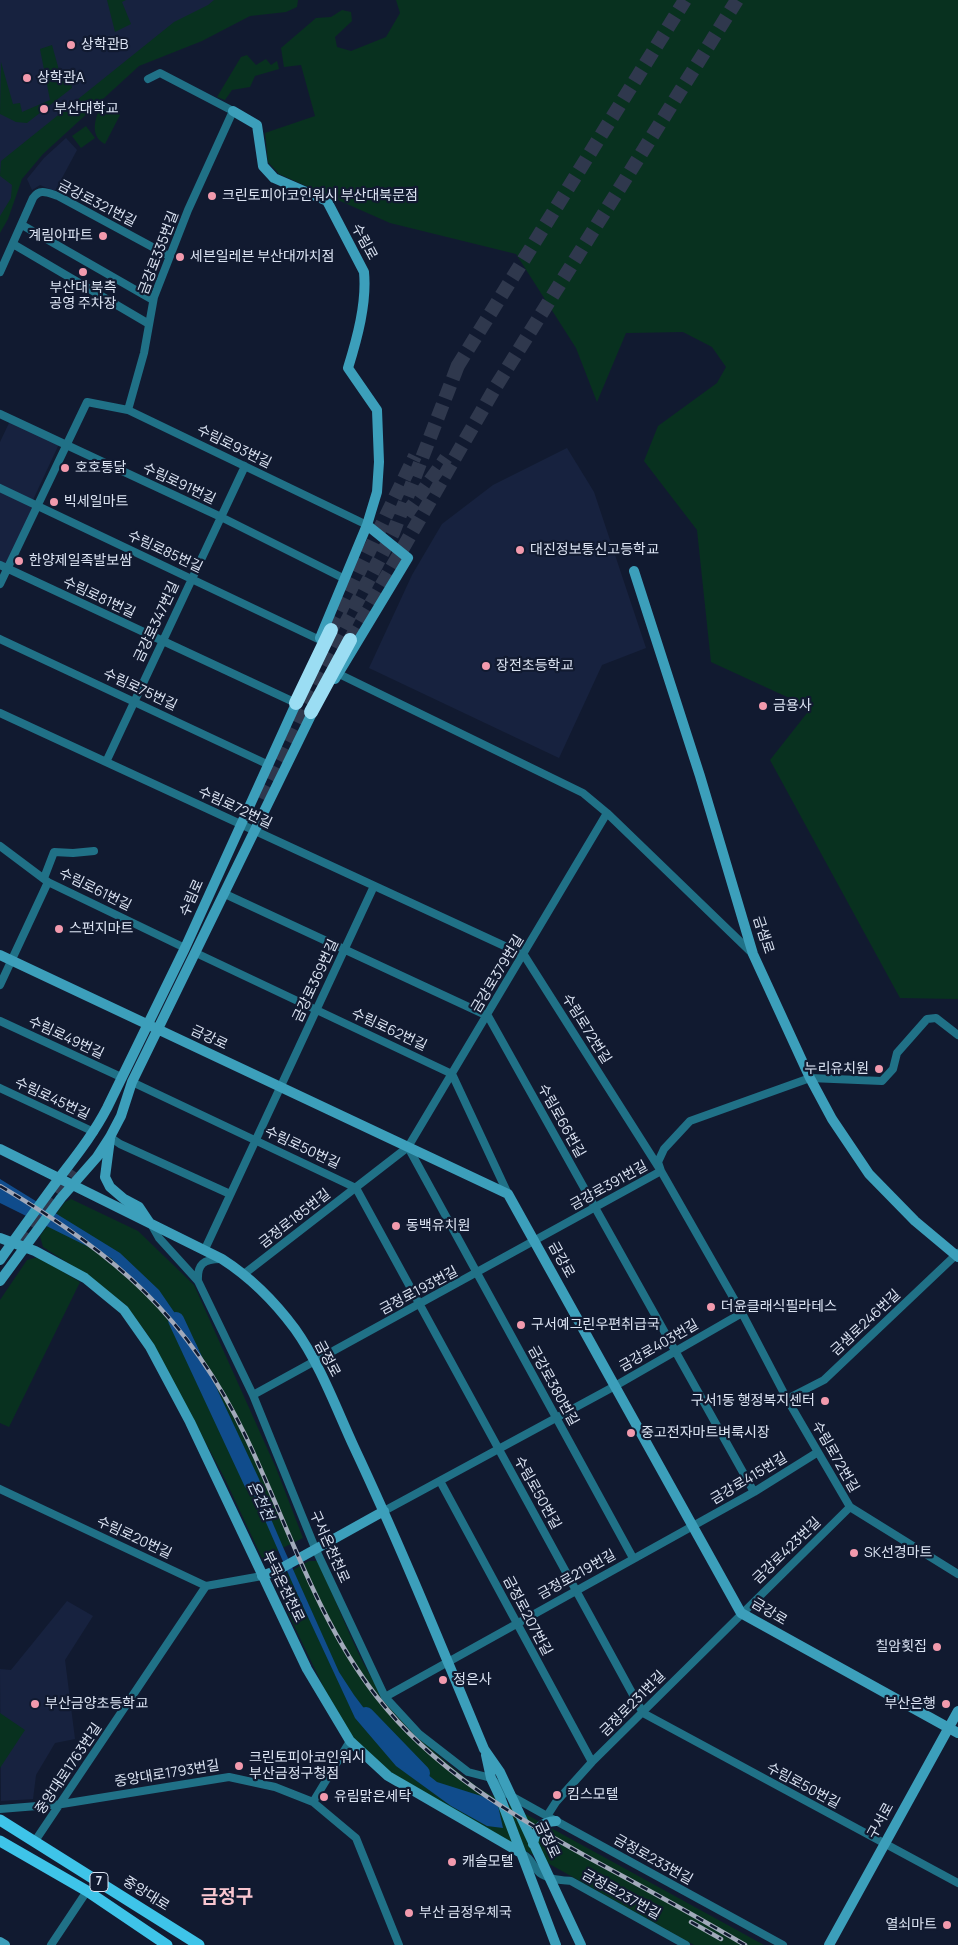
<!DOCTYPE html>
<html>
<head>
<meta charset="utf-8">
<style>
	body { margin:0 }
	canvas { display:block; background:#111a30 }
</style>
</head>
<body>
<canvas width="958" height="1945"></canvas>
<script>
const context = document.querySelector('canvas').getContext('2d');
context.lineJoin = 'round';
function fillPath(path, color) { context.fillStyle = color; context.fill(path, 'evenodd'); }
function trace(path, color, width, dash) { context.strokeStyle = color; context.lineWidth = width; context.lineCap = dash ? 'butt' : 'round'; context.setLineDash(dash || []); context.stroke(path); }
function write(font, color, halo, rows, align = 'center') {
  context.font = font + ' Manrope,"Noto Sans KR",sans-serif'; context.lineWidth = 4.5; context.setLineDash([]); context.textBaseline = 'middle'; context.strokeStyle = halo; context.fillStyle = color; for (const [text, x, y, turn = 0] of rows) {
    context.save(); context.translate(x, y); context.rotate((+turn || 0) * Math.PI / 180); context.textAlign = isNaN(turn) ? turn : align; if (halo) context.strokeText(text, 0, 0); context.fillText(text, 0, 0); context.restore();
  }
}
const built = new Path2D(`
	M0,0h247l-110,65 -99,88 -23,28 -3,17 -12,22z
	M66,138l11,12 -22,41 -15,-6 -8,5 -5,-11 17,-21z
	M10,421l49,23 -27,58 -32,-15v-45z
	M567,448l27,44 52,156 -44,17 -43,93 -190,-90 43,-93 30,-51 51,-39z
	M0,491l34,16 -27,58 -7,-3z
	M67,1601l26,15 -28,44 10,79 -20,4 -19,32 -3,24 -32,2 -1,-132 11,1z`);
const green = new Path2D(`
	M107,0h19l-4,2 9,22 -16,8z
	M214,0h84l-1,7 -11,5 -36,4 -48,25 -63,25 -96,88 -21,25 -14,40 -8,14v-17l11,-18 1,-13 -12,-9 1,-15 173,-139 34,-17z
	M396,0h562v999l-58,-1 -130,-238 41,-52 -100,-46 -14,-132 -53,-69 14,-35 59,-43 9,-16 -14,-20 -29,-15 -57,1 -29,69 -21,-54 -60,-94 -126,-31 -111,-49 -11,-12 -3,-29 50,-17 -14,-51 -17,2 -3,-19 35,-30 15,-1 11,-7 9,2 1,9 -17,16 2,10 14,4 35,-14 14,-24z
	M52,45l10,36 8,-2 2,9 -45,35 -11,-1 -16,-8 1,-52 12,42 7,-1 2,9 28,-12 -10,-51z
	M247,55l9,10 10,-6 5,6 6,-4 2,8 -24,7 -5,11 -18,3 -7,10 -8,-3 24,-40z
	M104,107l16,8 -15,29c-14,-7 -11,-22 -6,-34z
	M86,126l9,12 -14,10 -9,-12z
	M71,1199l67,32 56,54 82,183 27,70 -41,20 -37,-79 -75,-141 -24,-33 -39,-30 -44,-28 -3,-11 25,-34z
	M38,1257l42,25 -71,145 -9,-4v-123l27,-40z
	M309,1561h8c20,39 36,88 59,124 27,42 65,74 104,104l284,156h-70l-232,-130 -75,-45 -32,-29 -31,-53 -36,-75 -11,-30 2,-5z
	M0,1713l25,17 -25,38z`);
const water = new Path2D(`
	M0,1179l120,74 39,37 37,54 87,203 56,125 15,23 39,52 44,35 60,19 6,27 -16,-2 -36,-20 -55,-40 -41,-48 -60,-129 -41,-94 -36,-99 -39,-70 -68,-68 -111,-55z`);
const river = new Path2D(`
	M176,1320l76,163
	M366,1715l56,58`);
const highwayTunnel = new Path2D(`
	M457,367l228,-367
	M406,515l40,-57
	M331,630l84,-174
	M350,640l145,-252 242,-388
	M258,797l57,-115 78,-149 67,-173
	M21,1245l50,-76`);
const street = new Path2D(`
	M22,225l131,75
	M13,244l136,80
	M0,272l33,-74c7,-10 15,-5 25,-2l111,60
	M128,410l16,-57 10,-56 34,-87 45,-99 -73,-38 -12,6
	M0,414l221,103 124,62
	M0,488l320,152
	M0,565l296,138
	M0,584l87,-182 41,8 239,115
	M0,639l269,126
	M337,670l2,4 244,119 24,20 145,140
	M0,713l524,242 137,216 81,142 45,86 63,108 108,67
	M106,762l139,-296
	M0,846l48,36 137,66
	M44,878l10,-26 19,1 21,-2
	M225,894l263,122 266,476
	M196,953l256,121 56,120
	M0,985l48,-103
	M0,1021l121,56
	M132,1082l224,106 287,525 315,170
	M0,1088l94,44
	M110,1137l10,7 110,50
	M408,1147l225,411
	M150,1222l9,16 39,43 55,114 62,153 70,149 34,37 49,38 23,6 13,14 43,24 236,129
	M205,1249l169,-363
	M244,1274l164,-127 199,-334
	M198,1281c-1,-17 6,-22 22,-22
	M253,1395l408,-224 -3,-9 6,-13 26,-28 120,-43 72,3 11,-12 4,-16 30,-34 9,-1 22,17
	M787,1399l37,-19 134,-127
	M440,1481l152,281
	M0,1489l206,97 56,-10
	M384,1511l231,-125 127,-73
	M385,1697l369,-205 64,-40
	M313,1802l37,-61
	M0,1809l62,-5 167,-27 46,10 38,15 43,36 43,107
	M547,1816l9,-14 36,-40 258,-255
	M35,1841l171,-255
	M521,1853c10,6 9,8 16,17 7,9 23,10 34,11l115,64
	M51,1945l36,-54`);
const secondary = new Path2D(`
	M233,111l24,14 6,41 11,12 53,23 37,71c3,31 -7,67 -16,96l29,42 2,52 -2,30 -10,33 -47,113
	M634,571l66,205 53,178 57,124 22,41 37,55 46,47 43,36
	M335,679l73,-121 -41,-33
	M0,955l508,239 233,419 217,120
	M110,1139l-5,38 5,10 14,12 15,8 10,15
	M0,1149l222,110c28,18 53,43 73,70 25,35 41,79 59,118 47,100 88,201 130,302l16,23 81,173
	M0,1238l35,13 50,27 39,32 26,37 40,75 117,247 43,72 38,35 133,77
	M0,1260c19,-27 38,-53 57,-79 18,-24 36,-46 50,-73l78,-160 114,-251
	M0,1281l61,-83 36,-41 13,-20 11,-21 11,-34 183,-375
	M262,1576l16,-6 106,-59
	M486,1755l5,23 9,19 56,148
	M533,1844c3,-15 7,-22 23,-23
	M0,1942l5,3
	M829,1945l129,-234`);
const primary = new Path2D(`
	M0,1820l199,125
	M0,1841l87,50 80,54`);
const highway = new Path2D(`
	M296,703l35,-73
	M311,712l39,-72`);
const rail = new Path2D(`
	M0,1186c114,67 188,130 246,251 42,88 71,183 131,260 57,73 135,118 214,162 52,28 103,56 154,86
	M691,1922l30,17`);
const markers = [
	[71,45,5,"#f29aad"],
	[27,78,5,"#f29aad"],
	[44,109,5,"#f29aad"],
	[212,196,5,"#f29aad"],
	[103,236,5,"#f29aad"],
	[180,257,5,"#f29aad"],
	[83,272,5,"#f29aad"],
	[65,468,5,"#f29aad"],
	[54,502,5,"#f29aad"],
	[520,550,5,"#f29aad"],
	[19,561,5,"#f29aad"],
	[486,666,5,"#f29aad"],
	[763,706,5,"#f29aad"],
	[59,929,5,"#f29aad"],
	[879,1069,5,"#f29aad"],
	[396,1226,5,"#f29aad"],
	[711,1307,5,"#f29aad"],
	[521,1325,5,"#f29aad"],
	[825,1401,5,"#f29aad"],
	[631,1433,5,"#f29aad"],
	[854,1553,5,"#f29aad"],
	[937,1647,5,"#f29aad"],
	[443,1680,5,"#f29aad"],
	[35,1704,5,"#f29aad"],
	[946,1704,5,"#f29aad"],
	[239,1766,5,"#f29aad"],
	[557,1795,5,"#f29aad"],
	[324,1797,5,"#f29aad"],
	[452,1862,5,"#f29aad"],
	[409,1913,5,"#f29aad"],
	[947,1925,5,"#f29aad"]
];
const shields = [
	[99,1882,18]
];
const shieldNames = [
	["7",99,1882]
];
const poiNames = [
	["상학관B",81,45],
	["상학관A",37,78],
	["부산대학교",54,109],
	["크린토피아코인워시 부산대북문점",222,196],
	["계림아파트",93,236,"right"],
	["세븐일레븐 부산대까치점",190,257],
	["부산대 북측",83,288,"center"],
	["공영 주차장",83,304,"center"],
	["호호통닭",75,468],
	["빅세일마트",64,502],
	["대진정보통신고등학교",530,550],
	["한양제일족발보쌈",29,561],
	["장전초등학교",496,666],
	["금용사",773,706],
	["스펀지마트",69,929],
	["누리유치원",869,1069,"right"],
	["동백유치원",406,1226],
	["더윤클래식필라테스",721,1307],
	["구서예그린우편취급국",531,1325],
	["구서1동 행정복지센터",815,1401,"right"],
	["중고전자마트벼룩시장",641,1433],
	["SK선경마트",864,1553],
	["칠암횟집",927,1647,"right"],
	["정은사",453,1680],
	["부산금양초등학교",45,1704],
	["부산은행",936,1704,"right"],
	["크린토피아코인워시",249,1758],
	["부산금정구청점",249,1774],
	["킴스모텔",567,1795],
	["유림맑은세탁",334,1797],
	["캐슬모텔",462,1862],
	["부산 금정우체국",419,1913],
	["열쇠마트",937,1925,"right"]
];
const streetNames = [
	["금강로321번길",97,204,27],
	["수림로",364,242,62],
	["금강로335번길",159,253,-69],
	["수림로93번길",234,447,26],
	["수림로91번길",179,484,25],
	["수림로85번길",165,552,25],
	["수림로81번길",99,598,25],
	["금강로347번길",157,622,-65],
	["수림로75번길",140,690,25],
	["수림로72번길",235,808,25],
	["수림로61번길",95,890,26],
	["수림로",192,898,-66],
	["금샘로",763,935,72],
	["금강로379번길",498,974,-59],
	["금강로369번길",316,981,-65],
	["수림로72번길",586,1029,58],
	["수림로62번길",389,1030,25],
	["수림로49번길",66,1038,25],
	["금강로",209,1038,25],
	["수림로45번길",52,1099,25],
	["수림로66번길",561,1121,61],
	["수림로50번길",302,1148,25],
	["금강로391번길",609,1186,-29],
	["금정로185번길",295,1219,-38],
	["금강로",561,1260,61],
	["금정로193번길",419,1291,-28],
	["금샘로246번길",866,1323,-43],
	["금강로403번길",659,1346,-30],
	["금정로",327,1359,62],
	["금강로380번길",553,1386,61],
	["수림로72번길",835,1457,60],
	["금강로415번길",749,1479,-31],
	["수림로50번길",537,1493,61],
	["수림로20번길",134,1538,25],
	["구서온천천로",329,1547,66],
	["금강로423번길",787,1551,-44],
	["금정로219번길",577,1575,-29],
	["부곡온천천로",283,1587,64],
	["금강로",769,1612,31],
	["금정로207번길",527,1616,62],
	["금정로231번길",633,1704,-45],
	["중앙대로1763번길",69,1769,-56],
	["중앙대로1793번길",167,1774,-9],
	["수림로50번길",803,1786,28],
	["구서로",881,1821,-61],
	["금정로",547,1840,65],
	["금정로233번길",653,1860,29],
	["중앙대로",146,1894,32],
	["금정로237번길",621,1895,29]
];
const waterNames = [
	["온천천",260,1501,65]
];
const districtNames = [
	["금정구",227,1898]
];
fillPath(built, '#17223f');
fillPath(green, '#08311f');
fillPath(water, '#104c8c');
trace(river, '#104c8c', 16);
trace(highwayTunnel, '#2f384d', 14, [14, 7]);
trace(street, '#207187', 8);
trace(secondary, '#3c9fbb', 10);
trace(primary, '#3ec4e9', 11);
trace(highway, '#9bddf3', 14);
trace(rail, '#a1a9ba', 4.5);
trace(rail, '#111a30', 2.5, [8]);
for (const [x, y, r, color] of markers) { const dot = new Path2D(); dot.arc(x, y, r, 0, 2 * Math.PI); context.fillStyle = color; context.fill(dot); trace(dot, '#111a30', 2); }
for (const [x, y, w] of shields) { const box = new Path2D(); box.roundRect(x - w / 2, y - 9.5, w, 19, 4); context.fillStyle = '#111a30'; context.fill(box); trace(box, '#dbe3f2', 1); }
write('bold 12px', '#dbe3f2', null, shieldNames);
write('14px', '#dbe3f2', '#111a30', poiNames, 'left');
write('14px', '#dbe3f2', '#111a30', streetNames);
write('italic 15px', '#ccdbee', '#111a30', waterNames);
write('bold 19px', '#f9c6cf', '#111a30', districtNames);
</script>
</body>
</html>
